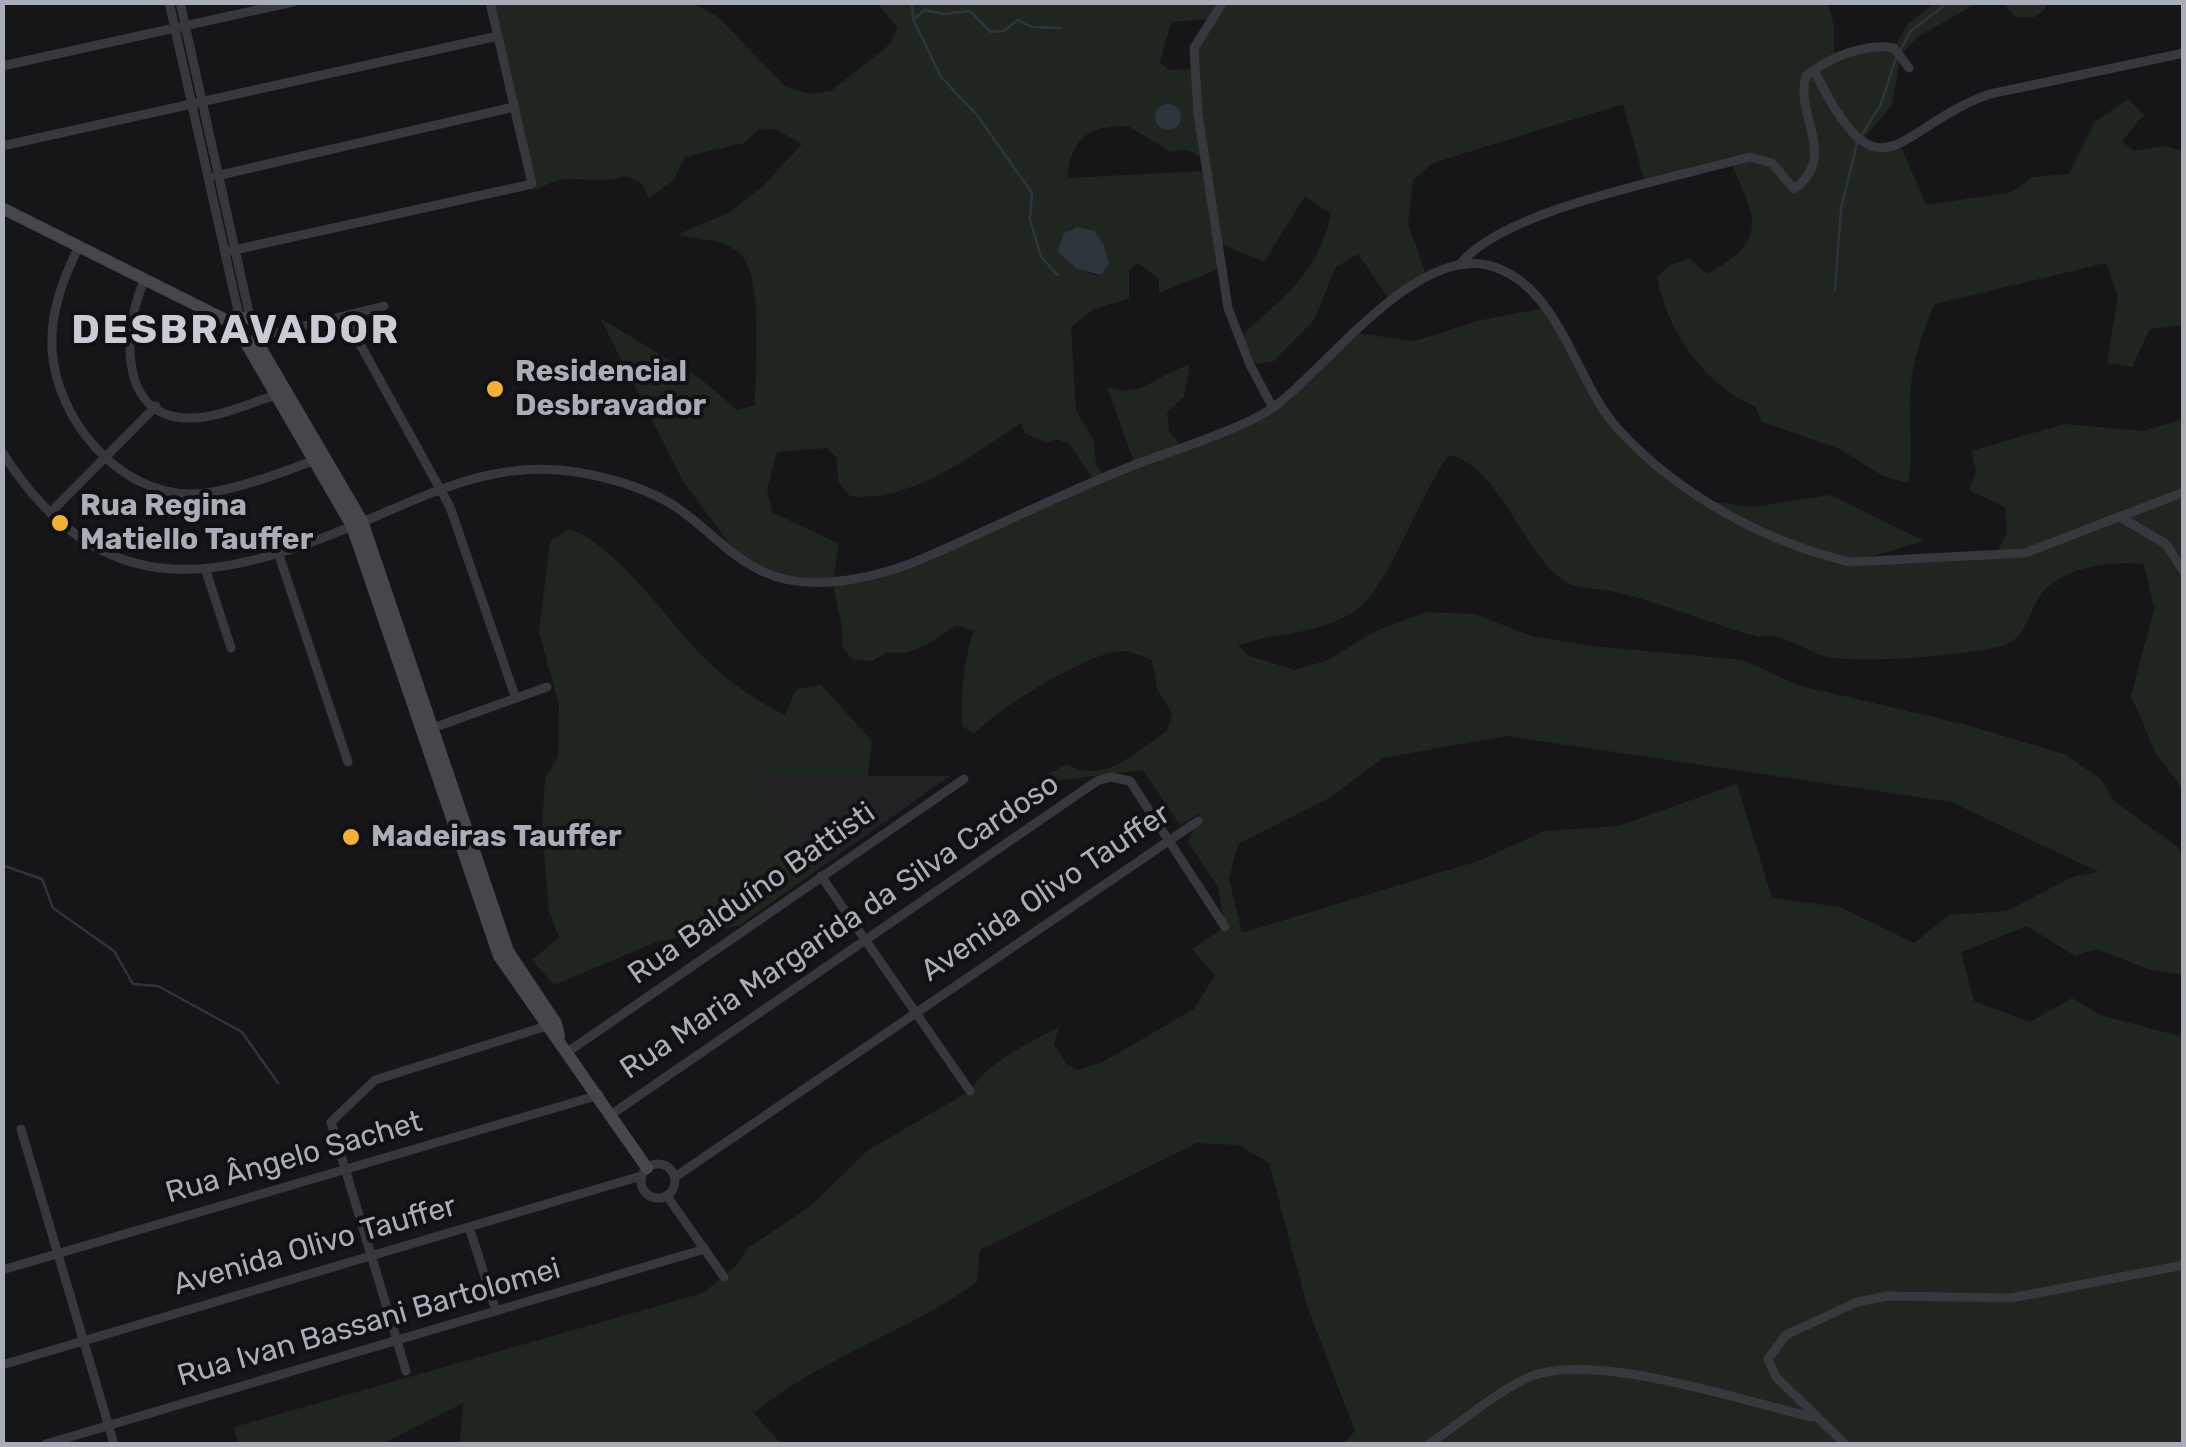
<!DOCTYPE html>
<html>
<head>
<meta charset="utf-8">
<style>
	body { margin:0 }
	#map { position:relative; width:2186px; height:1447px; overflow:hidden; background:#161618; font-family:Rubik,sans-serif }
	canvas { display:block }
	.frame { position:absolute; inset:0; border:5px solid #a8adb8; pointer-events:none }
</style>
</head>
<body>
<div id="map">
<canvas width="2186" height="1447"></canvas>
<div class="frame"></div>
</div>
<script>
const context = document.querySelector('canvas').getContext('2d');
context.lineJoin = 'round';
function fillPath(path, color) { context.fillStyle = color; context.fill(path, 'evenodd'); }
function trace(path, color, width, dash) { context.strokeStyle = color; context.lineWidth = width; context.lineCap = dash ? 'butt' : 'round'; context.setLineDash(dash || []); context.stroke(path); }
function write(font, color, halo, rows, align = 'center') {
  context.font = font + ' Rubik,sans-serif'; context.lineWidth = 8; context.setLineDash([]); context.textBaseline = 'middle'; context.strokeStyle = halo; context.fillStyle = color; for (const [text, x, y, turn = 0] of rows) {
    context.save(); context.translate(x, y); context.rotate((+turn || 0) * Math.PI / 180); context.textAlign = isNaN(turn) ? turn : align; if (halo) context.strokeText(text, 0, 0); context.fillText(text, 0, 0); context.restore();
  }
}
const built = new Path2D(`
	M751,776h199l-134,95z`);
const green = new Path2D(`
	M492,3h201l25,14 68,70 23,7 22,-3 59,-47 8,-16 -21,-25h951l6,24v31l28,-9 32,-1 14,-24 26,-21h43l-59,34 -17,17 -9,51 -30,35 39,6 25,59 86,-13 21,-15 36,-3 26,-52 33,-23 16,16 -22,26 12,10 31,-5 18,5v174l-33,4 -18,38 -25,-4 11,-67 -12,-33 -171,41c-16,36 -26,68 -25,108 0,26 3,45 -2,71l-27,-8 -41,-26 -78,-27 -7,-16c-51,-20 -88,-76 -98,-129l13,-12 20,-6 17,15c63,-34 49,-55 24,-111l-85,23 -23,-82 -190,59 -20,17 -5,44 19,53 -37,24 -32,-47 -22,13 -22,53 -40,41 -24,4 -11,-27c45,-43 77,-60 92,-124l-26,-18 -41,66 -47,-20 4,26 -62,25v-14l-21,-16 -9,8v28l-35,10 -23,18 5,83 18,31 2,23 8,13 31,-12 -28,-78c36,13 51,-15 83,-22l-6,32 -17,15 2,19 12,16 92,-39 82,-75 60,8 62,-20 67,-13 72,120 88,72 48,7 78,-12 94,46 -69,20 141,-7 11,-21 -2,-26 -36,-17 7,-18 -5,-21 93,-27 79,7 40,-12v371l-27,-36 -25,-58 23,-87 -10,-45c-34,-3 -83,2 -105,33 -10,16 -14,42 -35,48 -32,10 -142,19 -175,12 -25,-5 -44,-26 -71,-20 -49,-14 -98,-35 -147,-46 -14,-3 -33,-2 -45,-9 -44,-28 -66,-117 -117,-127 -30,41 -55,118 -86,149 -29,29 -88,29 -125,41l11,11 46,14 33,-10 46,-28 52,-20 49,2 56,22 61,10 151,14 54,25 166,39 101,30 37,25 13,22 64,46 5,12v116l-35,-6 -52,-20 -21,7 -48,-30 -66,26 13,49 56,21 42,-24 28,17 79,21 4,-5v413h-840l12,-13 -48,-125 -38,-143 -31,-18 -41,-2 -217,107 -3,32c-71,51 -155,75 -223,131l27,31h-321l3,-41 -81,41h-144l-4,-17 469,-134 33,-27 12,-18 64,-43 56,-55 102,-59c18,-30 58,-47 89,-64l-5,17 13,21 11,5 23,-7 93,-54 21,-34 -23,-26 33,-22 -7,-40 -30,-45 13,-30 -21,13 -37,-55 -88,11 -9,-6 21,-11c36,22 68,-12 100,-33l5,-18 -14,-22 -6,-31c-9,-3 -21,-9 -30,-9 -34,1 -125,58 -148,83l-12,-8c-1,-35 1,-63 12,-96l-18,-5c-22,15 -41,32 -69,27l-15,9 -20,-2 -10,-13c3,-22 -7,-42 -9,-64l-63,-6 -28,-15 -59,-80 -83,-163 101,61 36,31 18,-5c0,-34 10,-132 -17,-153 -16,-13 -41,-13 -61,-17l53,-23 35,-28 37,-40 -27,-15 -17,1 -14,13 -59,14 -12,24 -24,17 -8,-15 -14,-7c-36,12 -57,-8 -90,14zM1211,19l-17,29 -1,21 -23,1 -10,-7 11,-41zM1128,126l43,26 16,-2 16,7 1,14 -137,7c5,-40 20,-52 61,-52zM1077,227l16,3 8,45c-29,-3 -32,-16 -37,-42zM1021,423l4,10 22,10 8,-4 14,4 25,38 -204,91 -57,8 6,-36 -67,-32 -5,-22 10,-38 50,-4 10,10 1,23 12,15c62,7 122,-41 171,-73zM1506,736l445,66 148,70 -27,5 -65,34 -58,4 -35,28 -74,-36 -68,-9 -35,-114 -119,42 -74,5 -63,29 -239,73 -13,-54 9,-35 93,-47 52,-39z
	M2004,3h42l-1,6 -10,8h-20z
	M568,529c39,9 96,84 124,116 26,29 58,53 93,70l11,-26 25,-4 51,56 -4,35 -116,1 64,94 -76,54 -84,17 -102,43 -22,-25 27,-23 -10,-26 -7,-83 3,-50 13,-21 1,-52 -20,-73 11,-91z`);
const water = new Path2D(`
	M1155 117a13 13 0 1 1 26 0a13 13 0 1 1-26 0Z
	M1077,227l16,3 11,15 5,19 -8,11 -24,-6 -20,-18 7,-18z`);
const stream = new Path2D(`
	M912,2l1,17 28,58 36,38 55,78 -2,26 11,38 17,18
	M915,18l10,-8 18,4 27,-3 21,21 12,-1 15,-11 14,7 29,1
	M1900,51l10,-19 38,-30
	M1861,136l20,-32 15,-46
	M1835,290l6,-81 16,-66
	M2,865l40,14 11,29 61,43 19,33 25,2 84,46 36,51`);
const street = new Path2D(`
	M169,2l71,318
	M180,2l70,315
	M1223,2l-29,46 4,66 30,194 22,57 23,43
	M2,66l291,-64
	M1814,70c68,138 81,57 176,24l194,-41
	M2,146l496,-110
	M216,176l298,-69
	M79,246c-16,33 -29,66 -27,104 5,69 65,143 138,144 34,1 94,-22 127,-35
	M225,252l307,-68 -42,-182
	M1460,264c46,-56 215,-86 289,-107l23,6 22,26c45,-32 0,-75 12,-113 22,-18 60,-34 88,-28l15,20
	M145,279c-21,44 -30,138 43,139 29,1 64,-16 91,-24
	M345,317l105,190 65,189
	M259,337l125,-31
	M2,452c104,163 225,128 377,63 65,-28 124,-55 197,-43 31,5 65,15 92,30 35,20 59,54 96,70 49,23 121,4 167,-17 66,-29 131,-61 198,-88 40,-16 117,-38 149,-63 51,-40 137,-155 209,-139 73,17 87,117 132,165 60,65 146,112 231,132l175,-9 159,-61
	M50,513l106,-107
	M2120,517l46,27 18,28
	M278,552l70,210
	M206,571l25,77
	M427,730l120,-43
	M821,876l149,215
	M569,1051l395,-272
	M612,1114l485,-333 14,-4 19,4 95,146
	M21,1129l93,315
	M641 1181a17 17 0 1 1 34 0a17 17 0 1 1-34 0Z
	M675,1177l523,-356
	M667,1196l57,81
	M469,1227l27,84
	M2,1270l597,-175
	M2,1365l639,-189
	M406,1371l-75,-249 44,-42 178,-56
	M46,1444l659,-195
	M1429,1444c31,-21 62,-48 96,-65 62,-31 217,22 287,38
	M1845,1444l-69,-67 -8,-18 18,-24 71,-33 30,-6 124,2 173,-33`);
const secondary = new Path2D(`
	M2,208l234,117
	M236,325l7,-7 12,1 6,11 -5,10
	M256,340l106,181 146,430 48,72 3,13
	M246,343l106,183 147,430 148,212`);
const markers = [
	[495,389,10,"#f2b134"],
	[60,523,10,"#f2b134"],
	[351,837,10,"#f2b134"]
];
const poiNames = [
	["Residencial",515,372],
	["Desbravador",515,406],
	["Rua Regina",80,506],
	["Matiello Tauffer",80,540],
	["Madeiras Tauffer",371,837]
];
const streetNames = [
	["Avenida Olivo Tauffer",1046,893,-34],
	["Rua Balduíno Battisti",752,894,-35],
	["Rua Maria Margarida da Silva Cardoso",840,927,-34],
	["Rua Ângelo Sachet",294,1158,-16],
	["Avenida Olivo Tauffer",315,1246,-16],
	["Rua Ivan Bassani Bartolomei",369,1323,-16]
];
const districtNames = [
	["DESBRAVADOR",236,331]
];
fillPath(built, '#222225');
fillPath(green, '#1e261f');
fillPath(water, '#2c353c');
trace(stream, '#2c353c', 2.5);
trace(street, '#37383d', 9);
trace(secondary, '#45474d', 12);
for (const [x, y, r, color] of markers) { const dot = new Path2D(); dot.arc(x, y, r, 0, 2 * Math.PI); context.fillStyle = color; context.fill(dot); trace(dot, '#111113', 4); }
write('bold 30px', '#a8adb8', '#111113', poiNames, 'left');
write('30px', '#a8adb8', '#111113', streetNames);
context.letterSpacing = '2.5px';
write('bold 40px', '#c9ccd4', '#111113', districtNames);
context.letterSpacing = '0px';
</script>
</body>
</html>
